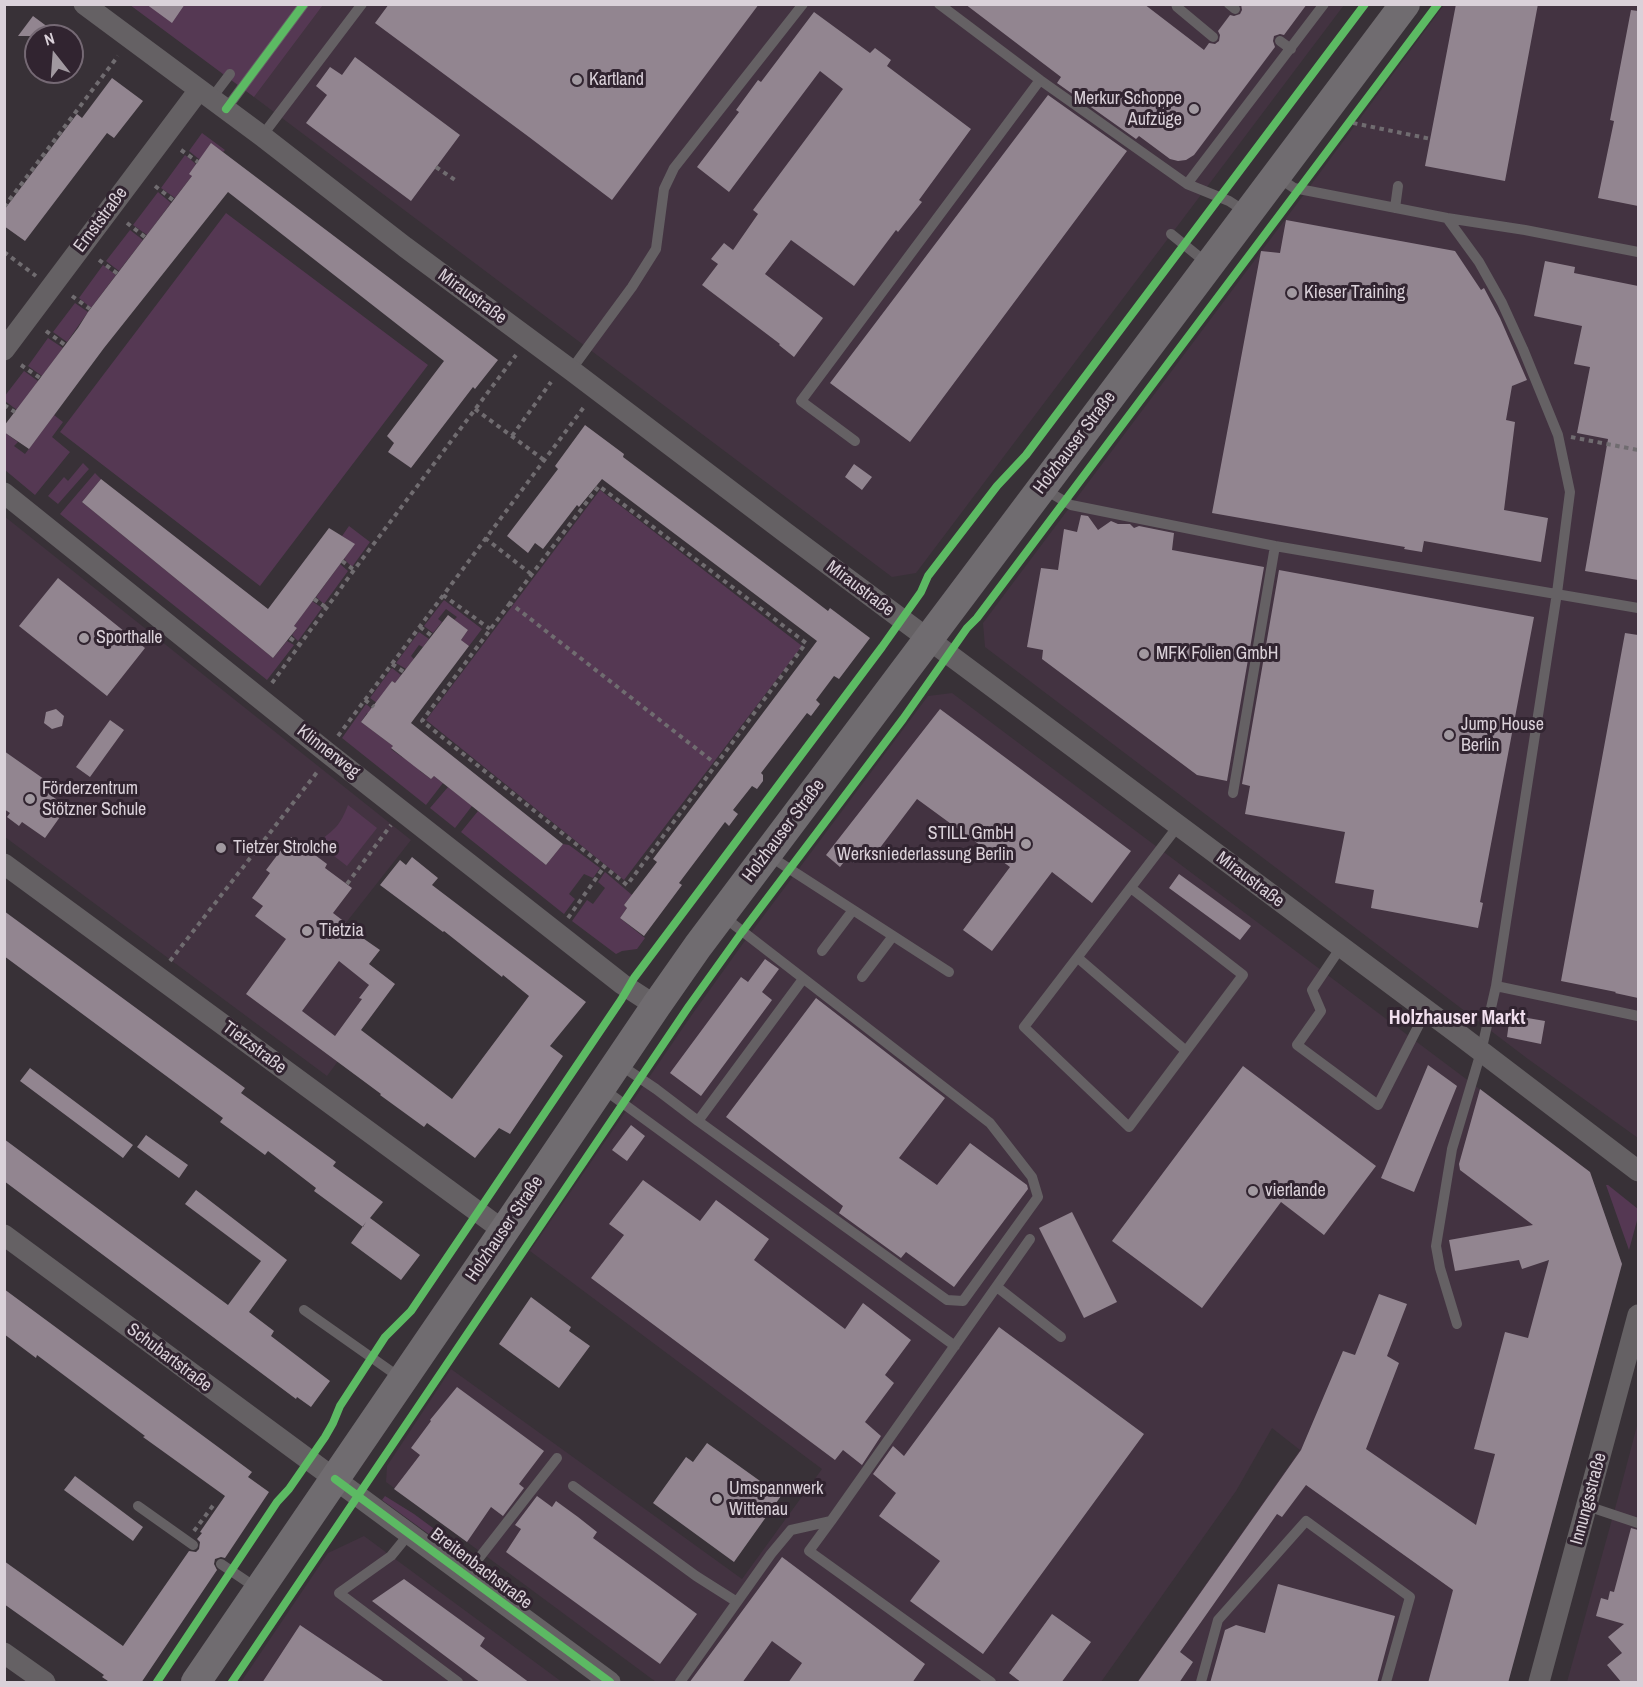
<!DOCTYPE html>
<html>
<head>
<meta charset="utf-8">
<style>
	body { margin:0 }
	#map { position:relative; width:1643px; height:1687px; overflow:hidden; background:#383137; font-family:"Archivo Narrow",sans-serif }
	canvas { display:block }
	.frame { position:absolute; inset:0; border:6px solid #dad1d9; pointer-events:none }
	.north { position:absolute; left:24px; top:24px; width:60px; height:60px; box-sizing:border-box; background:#312430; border:2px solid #756974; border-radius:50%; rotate:343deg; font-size:16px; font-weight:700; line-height:24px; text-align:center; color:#dad1d9 }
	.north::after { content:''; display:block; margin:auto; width:21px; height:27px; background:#a199a0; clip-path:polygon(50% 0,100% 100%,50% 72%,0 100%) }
</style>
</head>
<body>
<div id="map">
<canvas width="1643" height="1687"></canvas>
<div class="frame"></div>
<div class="north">N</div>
</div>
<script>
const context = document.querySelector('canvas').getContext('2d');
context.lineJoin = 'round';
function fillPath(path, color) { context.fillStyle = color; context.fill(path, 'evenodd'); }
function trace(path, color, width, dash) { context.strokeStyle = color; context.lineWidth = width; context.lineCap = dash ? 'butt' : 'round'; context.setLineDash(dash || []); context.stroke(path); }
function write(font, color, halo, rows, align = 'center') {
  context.font = font + ' "Archivo Narrow",sans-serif'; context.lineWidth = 6; context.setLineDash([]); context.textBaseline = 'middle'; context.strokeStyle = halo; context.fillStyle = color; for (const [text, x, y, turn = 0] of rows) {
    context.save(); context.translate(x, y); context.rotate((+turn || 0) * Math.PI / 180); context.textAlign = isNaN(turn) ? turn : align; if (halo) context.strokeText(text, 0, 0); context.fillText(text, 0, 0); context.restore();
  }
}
const built = new Path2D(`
	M323,5h1021l-428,568 -24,4 -638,-480z
	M1444,5h194v1133l-110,-79 -543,-412 -2,-24 316,-422z
	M4,516l407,324 -77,98 61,46 -68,92 -322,-239z
	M952,693l638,479 32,92 -114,418h-371l163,-232 -28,-22 -36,63 -135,191h-445l-270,-200 1,-16 64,-97 291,210 80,-110 -292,-218 161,-235 53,-74 184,-246z
	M1638,1422v260h-71l52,-188z
	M364,1536l198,146h-321l87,-129z`);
const green = new Path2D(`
	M130,5h193l-69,92z
	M202,133l23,17 -2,2 -12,-8 -11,16 -11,-9z
	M185,155l11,9 -6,10 2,2 -17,22 -14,-10z
	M158,192l13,11 -24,32 -14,-10z
	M226,213l202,152 -168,221 -200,-154z
	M130,230l13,10 -24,31 -13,-10z
	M103,265l13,10 -25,33 -12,-10z
	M75,303l13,9 -21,30 -14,-10z
	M48,338l15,10 -21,28 -14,-10z
	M24,371l14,10 -21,29 -12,-9 -1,-4z
	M54,415l9,7 -11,15 18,15 -35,43 -30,-25 -1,-38 14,10 -4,4 11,8z
	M83,463l6,6 -31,35 -10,-8 16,-19 4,4z
	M95,473l6,6 -19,23 191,156 14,-17 7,4 -27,35 -207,-166z
	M600,490l202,156 -178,234 -198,-160z
	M349,526l21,16 -18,25 -8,-8 10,-15 -12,-8z
	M340,564l8,7 -24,33 -8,-7z
	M444,600l38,29 -13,17 -8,-6 7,-10 -14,-10 3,-3 -11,-8 -8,10 4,3 -9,11 -9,-7z
	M312,601l10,7 -24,33 -6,-6 5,-7 -3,-2z
	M419,632l10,7 -6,8 -4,-2 -8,11 3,3 -8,10 -10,-6z
	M392,668l9,7 -6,8 -3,-2 -15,22 -7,-5z
	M366,704l6,5 -3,5 -2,-1 -6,9 32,24 -2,3 11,8 21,10 -3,4 11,8 3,-3 9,7 -17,22 -84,-67z
	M448,787l24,19 -17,22 -25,-20z
	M348,805l29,23 -30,38 -30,-23c18,-14 23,-17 31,-38z
	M478,811l68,54 17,-21 6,1 31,23 -7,10 -9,-4 -15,20 6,5 -11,15 -103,-82z
	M605,872l27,23 -8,10 3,3 -7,10 25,20 -8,11 -15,2 -6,3 -44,-33 15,-21 6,4 12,-16 -7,-6z
	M1606,1185h2l30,24v8l-9,33z
	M385,1496l29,18 50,37 -8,3 -74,-54z`);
const building = new Path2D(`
	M146,4h39l-13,19z
	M389,4h370l-147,196 -83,-63 -154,-114z
	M965,4h179l60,46 5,-7 6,1 4,-3 1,-6 -2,-4 12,-16 4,1 6,-2 2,-4 -1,-6h66l-23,31 -4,-1 -6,2 -1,5 2,6 -81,108 -8,5 -8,1 -8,-2 -31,-23 -3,3 -79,-56 4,-6z
	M1456,4h82l-33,177 -80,-15z
	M1631,10l7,1v195l-40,-8 16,-77 -4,-1z
	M814,12l56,41 5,-5 16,12 -4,6 84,63 -52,71 3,2 -24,30 -2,-2 -42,56 -63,-46 -26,34 58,44 -29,39 -15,-12 1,-1 -78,-59 16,-21 -7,-5 13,-16 9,7 25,-36 -5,-4 90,-121 -23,-18 -91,121 -32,-25 42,-55 -3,-2 22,-30 3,2z
	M33,16l27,20h-42z
	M355,57l105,78 -49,66 -105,-78 21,-28 -11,-9 14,-19 12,8z
	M112,78l31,23 -29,37 -7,-5 -82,108 -21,-15v-16l73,-96 5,4z
	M1048,95l79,56 -217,291 -80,-59z
	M211,143l287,217 -23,29 -2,-2 -62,81 -23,-16 6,-9 -7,-7 57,-75 -216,-169 -124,156 -75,101 -25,-17v-6l74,-98 10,-16 104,-136 -3,-2z
	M1286,220l169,31 26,39 3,-2 16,30 27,62 -15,6 -6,34 9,2 -11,88 44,8 -7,44 -117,-21 -2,11 -18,-3 1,-2 -193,-34 49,-262 19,2z
	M1545,261l30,6 -1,6 64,13v294l-53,-9 23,-132 -31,-6 13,-66 -16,-3 8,-38 -48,-10z
	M585,425l39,29 -1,3 176,132 29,22 2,-3 40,30 -31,41 -5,-3 -18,24 4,4 -9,12 -4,-3 -46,60 2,2v6l-6,8 -5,-3 -19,24 5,4 -9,12 -4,-4 -46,61 3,2 -38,51 -24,-18 7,-10 -3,-3 33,-43 -4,-3 164,-218 -215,-162 -23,28 -2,-2 -34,44 -8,-6 -7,10 -21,-17 51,-67 -3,-3z
	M854,464l18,13 -10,13 -17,-13z
	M101,479l167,130 61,-81 26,16 -61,82 3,2 -24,30 -191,-156z
	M1081,515l7,1 10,14 13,-9 7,3h12l4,4 5,-2 35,7 -2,17 92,17 -37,214 -30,-6 -155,-116 1,-9 -16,-3 14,-79 17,2 6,-41 13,3z
	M1279,570l255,47 -54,285 3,1 -5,25 -107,-20 3,-18 -39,-7 10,-51 -100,-18 5,-28 -8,-2z
	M58,578l87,70 -38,48 -88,-70z
	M448,615l20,15 -7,10 8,6 -58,77 152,121 -17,21 -112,-89 -3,3 -17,-13 -23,-18 2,-2 -32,-24 31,-41 3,2z
	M1625,633l13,2v363l-23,-5 1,-1 -55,-11z
	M56,709l8,7 -2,10 -10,3 -8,-6 2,-11z
	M940,709l191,142 -39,52 -40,-31 -60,79 -29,-21 47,-63 -93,-68 -47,62 -9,-6 -7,8 -7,-5 -7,9 -14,-12z
	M110,720l14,10 -34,47 -14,-10z
	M4,751l47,33 -6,7 22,16 -22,31 -23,-16 -3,4 -12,-9 3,-4 -6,-4z
	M291,837l36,27 -2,4 27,20 -19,25 13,10 -2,2 36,25 -11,14 26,20 -34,46 91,69 77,-103 -26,-21 -1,2 -58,-46 -1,1 -63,-47 20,-25 6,5 6,-8 26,21 -6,7 154,117 -36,44 13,10 -53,78 -11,-6 -24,30 -48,-35 -3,4 -44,-32 1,-1 -135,-100 40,-55 -31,-23 8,-10 -11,-8 18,-25 -4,-3zM339,961l30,24 -10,13 3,1 -27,37 -33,-25z
	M1179,874l72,52 -11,14 -71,-52z
	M4,911l241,177 -4,5 95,69 -3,4 50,36 -13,16 50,37 -19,25 -50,-37 15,-21 -3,5 -49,-36 2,-3 -48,-37 -3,4 -45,-33 3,-4 -219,-162z
	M765,959l14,10 -17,23 10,8 -71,96 -31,-23 71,-96 7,5z
	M816,998l129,100 -46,60 38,27 33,-42 57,42 1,4 -74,98 -48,-35 -5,6 -62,-45 4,-7 -117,-89z
	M1510,1015l35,6 -4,23 -34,-7z
	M1428,1065l29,21 -43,106 -33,-14z
	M1243,1066l133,100 -52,69 -43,-33 -79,106 -90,-67z
	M30,1068l103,77 -10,13 -103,-77z
	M1480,1089l110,83 32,92 -114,419h-80l25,-93 -147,-105 -24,32 -5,-3 -97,138 13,10 -14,21h-42l164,-233 42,-99 12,4 24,-61 28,10 -20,52 12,7 -33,86 110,76 19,-71 -21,-5 31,-117 23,6 21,-78 -27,9 -3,-9 -64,11 -6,-31 84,-15 -73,-55 -1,-6z
	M631,1125l14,11 -18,25 -15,-11z
	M146,1135l42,30 -9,13 -42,-31z
	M4,1139l224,166 33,-44 -76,-57 11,-14 91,70 -38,52 25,19 -3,5 59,45 -19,26 -14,-10 -1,2 -292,-218z
	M643,1180l57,41 16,-21 53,39 -15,21 91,69 18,-26 48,37 -26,35 9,8 -29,39 16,14 -19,29 -19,-15 -8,10 -244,-182 33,-43 -15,-11z
	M1072,1212l45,90 -33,16 -45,-90z
	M4,1289l248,183 -4,5 21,15 -44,66 -4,-1 -6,2 -1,5 3,6 -76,113h-30l-9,-6 2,-2 -100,-71v-43l119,85 66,-95 7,1 3,-3 1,-7 -3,-3 5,-6 -2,-1 25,-36 -82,-59 2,-1 -108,-81 -1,3 -32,-24z
	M531,1297l40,30 -2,4 21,15 -31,42 -60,-44z
	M999,1327l145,107 -161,220 -73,-53 30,-40 -61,-45 17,-23 -23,-19 20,-28 11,10z
	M457,1387l87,64 -25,33 5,4 -21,28 -12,-9 -24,35 -73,-53 26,-34 -9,-7 20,-27 -1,-1z
	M707,1443l74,53 -47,66 -81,-59 33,-46 7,5z
	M75,1476l68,51 -10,14 -69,-51z
	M537,1496l15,11 4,-6 22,16 19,15 -4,6 104,76 -37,50 -154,-112 15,-23 -6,-4z
	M1631,1528l7,2v153h-16l-15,-18 15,-12 -14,-16 16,-13 -28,-8 5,-18 7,2 2,-9 4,1z
	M782,1557l143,107 -13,19h-124l14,-20 -30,-22 -30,42h-53z
	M404,1579l81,59 -5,8 50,37h-49l-109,-82z
	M1278,1584l117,32 -18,67h-167l15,-53 11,-5 29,8z
	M1052,1614l39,28 -30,41h-39l-13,-10z
	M300,1625l86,58h-124z`);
const path = new Path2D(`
	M1353,123l78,16
	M181,150l17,12
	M436,167l19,13
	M155,186l18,14
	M4,207l114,-151
	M127,223l18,14
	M4,252l32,24
	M99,260l19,14
	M72,296l18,13
	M46,331l19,14
	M21,365l19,13
	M4,405l11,7
	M475,409l69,51
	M512,436l39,-54
	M1571,437l67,13
	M485,538l46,36
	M342,561l12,9
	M443,595l47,34
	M314,599l13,9
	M510,603l-88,118 205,164 179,-242 -207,-157 -89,117 206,161
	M420,627l12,9
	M290,638l10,7
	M392,664l12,8
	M272,683l82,-113 162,-215
	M365,700l9,7
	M338,736l246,-329
	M347,884l44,-59
	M568,918l36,-51
	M170,961l148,-190
	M194,1531l21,-28`);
const lane = new Path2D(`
	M939,4l101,76 147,104 42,17 17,11
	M1176,4l1,3 36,30
	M1229,4l6,5
	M1280,41l11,8
	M211,99l19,-25
	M226,109l78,-105
	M262,136l100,-132
	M1276,176l18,12 5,1 148,29 78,12 113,22
	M1187,184l137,-180
	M1395,208l3,-22
	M1447,218l32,44 23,41 21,46 35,86 12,57 -13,101 -61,393 -15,66 -29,97 -16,97 4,22 17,56
	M1171,234l37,30
	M571,370l61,-83 24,-38 8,-60 10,-21 129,-164
	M855,441l-54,-40 239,-321
	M1042,488l29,17 204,41 363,62
	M1233,793l42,-247
	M768,855l181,117
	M1131,888l112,87 -114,152 -105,-100 154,-201
	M1341,947l-29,43 9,21 -24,34 81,60 48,-94
	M822,951l31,-41
	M1078,958l108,93
	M862,977l31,-41
	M1496,986l142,30
	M619,1064l37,25 42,32 249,179 16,1 75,-104 -6,-20 -42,-54 -266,-206
	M602,1088l353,258
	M698,1121l105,-142
	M997,1287l64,50
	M304,1310l98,69
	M573,1486l123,90 41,26
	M138,1506l55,39
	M1587,1506l51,17
	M831,1521l-22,30 182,131
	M409,1534l-18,22 -52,37 119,89
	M221,1564l37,25
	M465,1576l92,-118
	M680,1682l91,-128 20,-24 40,-9 199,-282
	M1201,1682l17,-62 88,-99 104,76 -24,85`);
const street = new Path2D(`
	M84,4l178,132 143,111 166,123 215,163 675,503 177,135
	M4,350l195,-260
	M4,493l325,261 293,230 34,22
	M4,864l500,367
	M4,1235l606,447
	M4,1653l41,29
	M1539,1682l99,-367`);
const secondary = new Path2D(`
	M196,1682l291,-426 169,-250 42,-60 707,-942`);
const cycleway = new Path2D(`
	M226,109l78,-105
	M335,1479l275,203
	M157,1682l120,-180 12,-13 36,-52 8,-14 7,-17 45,-69 26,-26 210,-311 13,-22 248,-331 39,-55 7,-16 69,-90 29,-31 339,-451
	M232,1682l457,-676 53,-74 161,-213 64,-91 10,-10 461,-614`);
const markers = [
	[577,80,6,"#a199a0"],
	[1194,109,6,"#a199a0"],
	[1292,293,6,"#a199a0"],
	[84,638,6,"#a199a0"],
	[1144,654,6,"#a199a0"],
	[1449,735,6,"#a199a0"],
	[30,799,6,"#a199a0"],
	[1026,844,6,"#a199a0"],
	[221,848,6,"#a199a0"],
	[307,931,6,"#a199a0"],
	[1253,1191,6,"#a199a0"],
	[717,1499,6,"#a199a0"]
];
const poiNames = [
	["Kartland",589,80],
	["Merkur Schoppe",1182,99,"right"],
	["Aufzüge",1182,120,"right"],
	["Kieser Training",1304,293],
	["Sporthalle",96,638],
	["MFK Folien GmbH",1156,654],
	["Jump House",1461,725],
	["Berlin",1461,746],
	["Förderzentrum",42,789],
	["Stötzner Schule",42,810],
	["STILL GmbH",1014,834,"right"],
	["Werksniederlassung Berlin",1014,855,"right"],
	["Tietzer Strolche",233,848],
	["Tietzia",319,931],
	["vierlande",1265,1191],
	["Umspannwerk",729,1489],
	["Wittenau",729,1510]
];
const streetNames = [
	["Ernststraße",101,220,-53],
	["Miraustraße",472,297,36],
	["Holzhauser Straße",1075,443,-53],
	["Miraustraße",860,589,37],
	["Klinnerweg",328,752,38],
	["Holzhauser Straße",784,831,-53],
	["Miraustraße",1250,880,37],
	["Tietzstraße",254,1048,37],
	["Holzhauser Straße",505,1229,-56],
	["Schubartstraße",169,1358,37],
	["Innungsstraße",1589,1499,-75],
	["Breitenbachstraße",481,1569,37]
];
const neighbourhoodNames = [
	["Holzhauser Markt",1457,1019]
];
fillPath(built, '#433341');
fillPath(green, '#553853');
fillPath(building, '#928590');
trace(path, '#706c70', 4, [4.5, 4.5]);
trace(lane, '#656164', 10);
trace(street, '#656164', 21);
trace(secondary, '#706c70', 30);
trace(cycleway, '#5cba63', 8);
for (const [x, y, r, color] of markers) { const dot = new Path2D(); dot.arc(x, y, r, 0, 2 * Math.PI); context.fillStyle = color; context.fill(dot); trace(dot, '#312430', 2); }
write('18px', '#dad1d9', '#312430', poiNames, 'left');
write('18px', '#dad1d9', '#312430', streetNames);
write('bold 20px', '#f0deed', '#312430', neighbourhoodNames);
</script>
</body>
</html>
